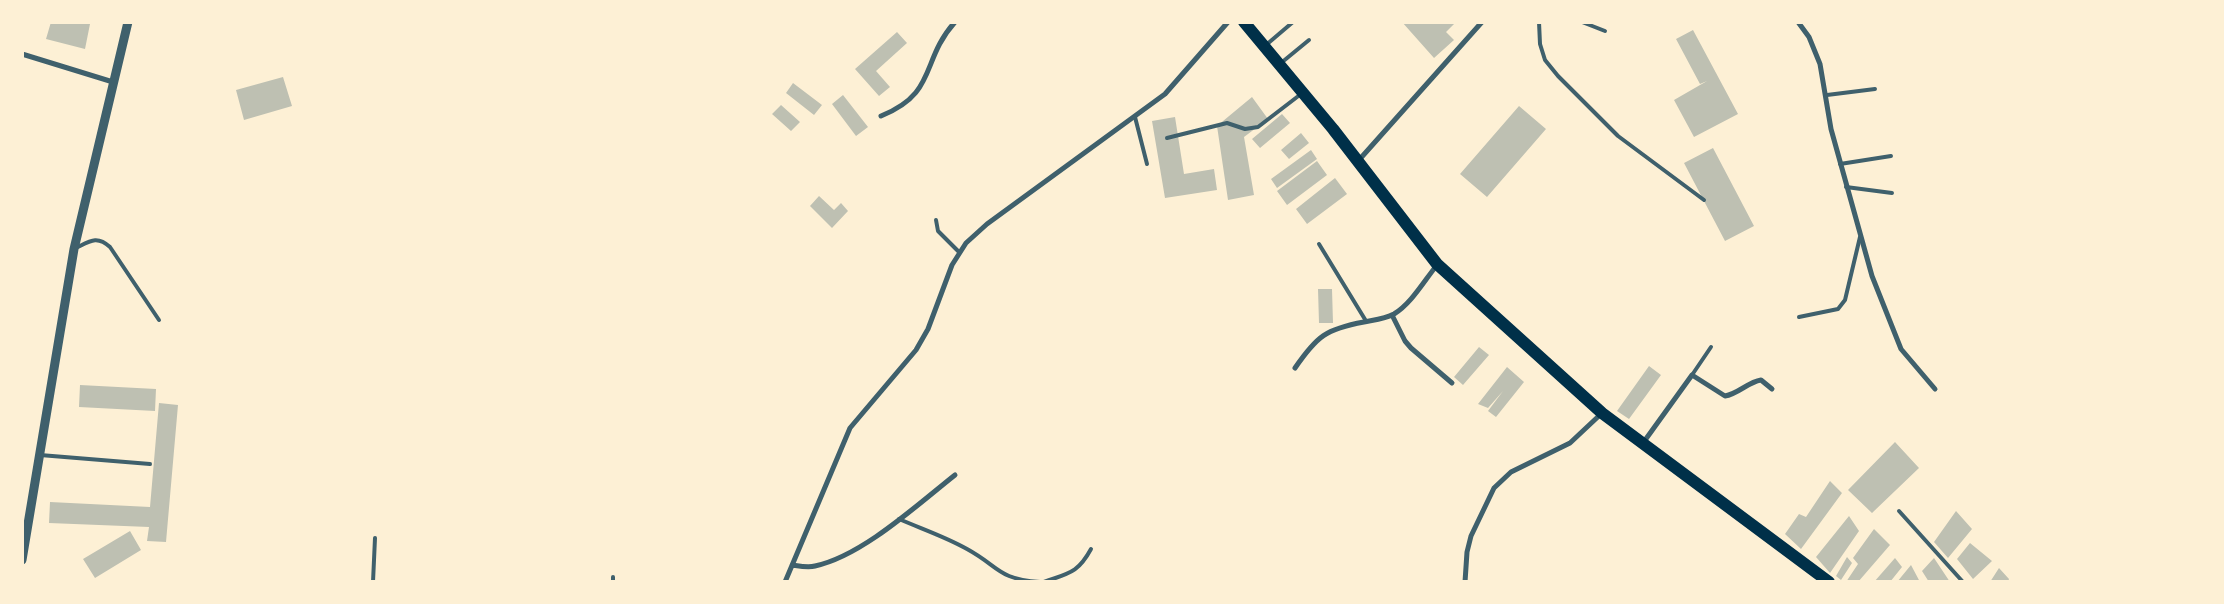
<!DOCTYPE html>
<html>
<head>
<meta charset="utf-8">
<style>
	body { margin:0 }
	#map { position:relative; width:2224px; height:604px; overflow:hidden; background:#fdf0d5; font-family:Bitter,serif }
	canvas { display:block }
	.frame { position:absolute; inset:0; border:24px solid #fdf0d5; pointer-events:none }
</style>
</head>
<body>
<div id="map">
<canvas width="2224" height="604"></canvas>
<div class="frame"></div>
</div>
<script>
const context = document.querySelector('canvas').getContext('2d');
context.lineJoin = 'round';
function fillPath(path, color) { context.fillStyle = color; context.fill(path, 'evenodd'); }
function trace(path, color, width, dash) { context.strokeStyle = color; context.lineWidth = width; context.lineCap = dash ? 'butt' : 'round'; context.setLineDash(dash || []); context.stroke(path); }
const building = new Path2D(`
	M51,22l39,2 -5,25 -39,-10z
	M1402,22h54l-10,10 8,8 -20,18z
	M1693,30l45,84 -44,23 -20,-37 33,-19 -7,3 -24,-45z
	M897,32l10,11 -31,28 14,16 -11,9 -24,-27z
	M283,77l9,29 -48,14 -8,-30z
	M793,83l29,22 -8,10 -28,-22z
	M843,95l25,32 -12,9 -24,-32z
	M1252,97l16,22 -24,18 10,58 -26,5 -11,-74z
	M781,105l19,17 -9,9 -19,-17z
	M1519,106l27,23 -59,68 -27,-23z
	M1282,114l8,9 -30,25 -8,-9z
	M1175,117l9,57 30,-5 3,21 -52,8 -13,-77z
	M1301,133l8,10 -20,16 -8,-9z
	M1713,148l41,78 -29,15 -41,-78z
	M1311,150l6,9 -40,29 -6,-9z
	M1317,161l10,14 -40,30 -10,-14z
	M1335,178l12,16 -40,30 -11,-15z
	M819,196l15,14 7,-7 7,8 -16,17 -22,-22z
	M1318,289h14l1,34h-14z
	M1479,347l10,8 -26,30 -9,-8z
	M1649,366l12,9 -32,44 -12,-8z
	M1507,367l17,15 -28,35 -8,-6 15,-20 -15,17 -10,-4z
	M80,385l76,4 -1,22 -76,-4z
	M159,403l19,2 -12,137 -19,-1 2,-14 -100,-4 1,-21 100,5z
	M1895,442l24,26 -47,45 -24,-23z
	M1830,481l12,12 -41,56 -16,-15 14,-20 7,3z
	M1956,511l16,18 -24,29 -14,-16z
	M1849,516l10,15 -29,42 -14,-16z
	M1874,529l16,16 -32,37h-12l12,-18 -5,-6z
	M130,531l11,19 -46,28 -12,-19z
	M1970,543l22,18 -19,18 -16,-20z
	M1847,557l5,6 -11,17 -5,-4z
	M1895,558l7,9 -12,15h-16z
	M1934,558l16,24h-21l-7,-11z
	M1911,565l9,17h-23z
	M1999,568l10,11 -1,3h-18z`);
const service = new Path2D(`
	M1539,22l1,22 5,16 13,16 60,60 86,64
	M1582,22l23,9
	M1266,45l27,-23
	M1281,63l28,-23
	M1827,95l48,-6
	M1135,117l12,47
	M1167,138l60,-15 18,6 13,-2 43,-33
	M1840,164l51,-8
	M1846,187l46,6
	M936,220l2,11 21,21
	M1319,244l47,77
	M76,248c14,-7 21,-13 34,-1l49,73
	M1799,317l39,-8 7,-9 15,-63
	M1692,375l19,-28
	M40,455l110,9
	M1899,511l64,71
	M899,519c23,10 47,18 68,30 33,18 30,30 73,33
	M373,582l2,-44
	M613,582v-5
	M1044,582c25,-9 34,-9 47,-33`);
const minor = new Path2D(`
	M1798,22l11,15 11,27 11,65 41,147 29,73 34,40
	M22,54l91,28
	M881,116c57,-23 39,-55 74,-94
	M1359,160l123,-138
	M1392,315l13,26 6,7 41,35
	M1295,368c22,-32 31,-39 69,-46 10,-2 21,-3 30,-8 17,-10 30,-33 43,-49
	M1643,443l49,-68 33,21c13,-2 23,-14 36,-16l11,9
	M792,565c7,1 16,3 23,1 47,-10 102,-61 140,-91
	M785,582l65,-154 66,-78 12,-21 24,-64 14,-22 21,-19 178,-130 63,-72
	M1465,582l2,-30 4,-16 23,-48 17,-16 59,-29 32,-30`);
const tertiary = new Path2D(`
	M22,560l52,-311 54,-227`);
const primary = new Path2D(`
	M1244,22l89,107 104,135 165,149 227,169`);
fillPath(building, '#bec0b2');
trace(service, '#3f606c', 4);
trace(minor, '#3f606c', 5);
trace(tertiary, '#3f606c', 9);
trace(primary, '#003049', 12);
</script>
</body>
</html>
